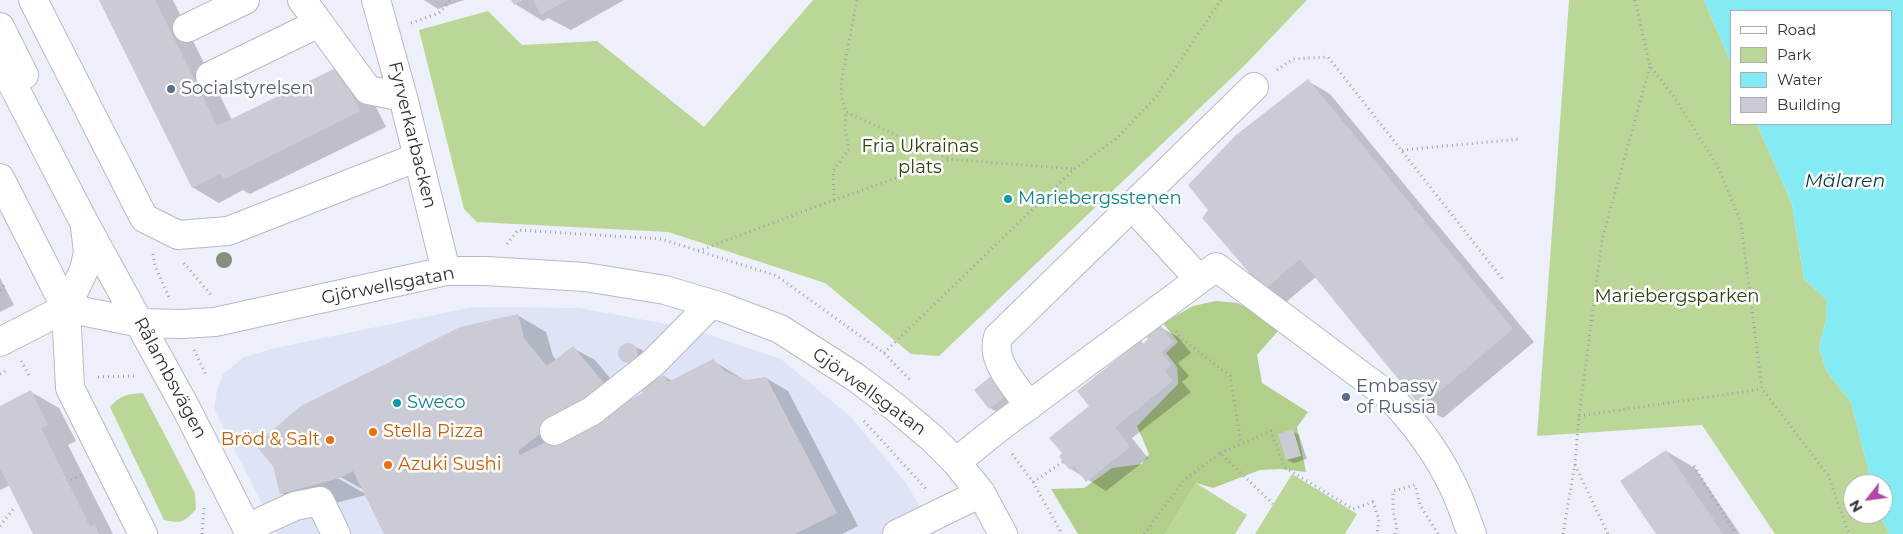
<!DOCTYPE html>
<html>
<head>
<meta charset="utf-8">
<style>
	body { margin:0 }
	#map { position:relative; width:1903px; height:534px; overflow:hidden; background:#edf0fa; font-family:Montserrat,sans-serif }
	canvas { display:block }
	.legend { position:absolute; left:1730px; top:10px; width:162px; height:115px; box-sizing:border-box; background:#fff; border:1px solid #adadaf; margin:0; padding:6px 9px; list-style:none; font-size:15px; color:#313236 }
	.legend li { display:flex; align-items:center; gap:10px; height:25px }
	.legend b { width:25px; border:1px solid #adadaf }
	.north { position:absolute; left:1843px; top:474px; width:50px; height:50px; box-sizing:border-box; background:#fff; border:1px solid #adadaf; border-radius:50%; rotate:240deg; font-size:14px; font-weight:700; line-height:20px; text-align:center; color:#313236 }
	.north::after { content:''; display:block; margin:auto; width:18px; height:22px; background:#b247a8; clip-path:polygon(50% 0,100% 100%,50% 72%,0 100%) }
</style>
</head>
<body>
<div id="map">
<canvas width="1903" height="534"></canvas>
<ul class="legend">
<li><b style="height:6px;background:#fff"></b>Road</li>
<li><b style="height:14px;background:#bbd798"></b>Park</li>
<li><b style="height:14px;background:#84ebf4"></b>Water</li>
<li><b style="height:14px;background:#cbcbd5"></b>Building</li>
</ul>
<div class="north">N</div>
</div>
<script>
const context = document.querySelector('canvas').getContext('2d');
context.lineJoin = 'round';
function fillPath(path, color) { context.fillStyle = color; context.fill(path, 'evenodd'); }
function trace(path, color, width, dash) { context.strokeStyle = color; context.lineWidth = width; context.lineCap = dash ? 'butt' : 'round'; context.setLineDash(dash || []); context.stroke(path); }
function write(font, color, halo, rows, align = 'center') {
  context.font = font + ' Montserrat,sans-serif'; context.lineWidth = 5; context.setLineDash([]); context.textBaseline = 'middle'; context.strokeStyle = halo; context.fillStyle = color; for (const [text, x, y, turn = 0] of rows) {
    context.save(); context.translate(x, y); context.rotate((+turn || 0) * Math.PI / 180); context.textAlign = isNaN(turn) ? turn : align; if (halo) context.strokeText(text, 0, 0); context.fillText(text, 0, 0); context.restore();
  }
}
const built = new Path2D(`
	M473,307l106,1 110,20 92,31 70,58 55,66 29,51h-658l-63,-125 3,-19 6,-16 21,-17 31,-9z`);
const green = new Path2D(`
	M813,0h494l-63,66 -305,290 -28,-2 -86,-71 -157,-51 -191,-10 -13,-13 -45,-179 69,-19 34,34 75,-4 107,86z
	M1569,0h135l28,65v59h25l35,80 12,75 23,21 -1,20 -7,27 8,25 24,30 21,82h-19v30h27l9,20h-114l-73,-109 -165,11z
	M143,393l52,100 1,16c-11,13 -15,15 -32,11l-54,-113c11,-12 16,-13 33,-14z
	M1292,474l65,40 -12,20h-90z
	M1196,483l51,32 -12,19h-70z`);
const forest = new Path2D(`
	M1216,301l21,2 11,5 31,22 -22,25 5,28 46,29 -11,15 9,45 -25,-3 -21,1 -47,18 -17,-5 -31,51h-87l-27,-45 33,-1 28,-20 30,-4 7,-10 -12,-28 41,-42 -1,-17 -11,-14 12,-11 -15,-19 30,-17z`);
const water = new Path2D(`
	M1704,0h199v534h-14l-9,-20h3v-30h-11l-21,-82 -24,-30 -8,-25 7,-27 1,-20 -23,-21 -12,-75 -35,-80h135v-113h-160v54z`);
const shadow = new Path2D(`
	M101,0h72l59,120 106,-52 26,15 22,44 -136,67 -7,-4 -24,13 -27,-16z
	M424,0h40l-26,9z
	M512,0h112l-53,30 -23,-12 -5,3 -28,-17z
	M1308,81l22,13 204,248 -91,76 -22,-12 -105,-129 -30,25 -22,-13z
	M0,278l14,27 -14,7z
	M517,315l29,17 7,24 4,5 16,-13 22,12 31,37 -18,14 37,-17 19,-18 8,5 41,-20 33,20 20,-3 22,13 70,135 -16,8h-457l-19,-39 -56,15 -29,-17zM335,474l29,16v3l-30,-17z
	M1160,327l18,10 13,16 -13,10 11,13 -7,6 9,10 -59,46 16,20 -42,33 -35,-22 20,-62 50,-65 3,2z
	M629,344l13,6 3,5 -11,11 -13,-8 -2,-5 1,-5 4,-3z
	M991,377l21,22 -15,13 -7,-4 -14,-18z
	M31,392l28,16 17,33 -8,4 45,89h-79l-24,-49 -10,5v-83z
	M1292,431l7,4 8,24 -13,4 -7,-3z
	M1666,451l29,17 45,66h-83z`);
const building = new Path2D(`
	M99,0h56l62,126 121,-59 22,44 -137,69 -3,-6 -28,14z
	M511,0h12l-9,5z
	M533,0h34l-26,15z
	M1308,79l205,250 -92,78 -121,-148 -36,31 -62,-72 6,-8 -20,-25 48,-50z
	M518,314l6,24 23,28 26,-20 32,38 -87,67 2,4 123,-62 -4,-6 25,-12 4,7 45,-23 12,12 21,9 20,-3 71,136 -42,21h-411l-31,-63 -13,7 -60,16 -7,-28 -18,-21 46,-39 159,-79z
	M1160,325l13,17 -12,10 11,13 -7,6 8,10 -58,46 15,20 -44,35 -12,-16 -4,4 -7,-8 -4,-6 3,-3 -13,-15 40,-32 -12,-15 64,-51 2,4 5,-5 -2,-3z
	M618 353a10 10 0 1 1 20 0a10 10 0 1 1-20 0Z
	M991,376l16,19 -18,14 -15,-19z
	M31,390l17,35 -7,3 49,99 5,-3 4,10h-66l-33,-66v-62z
	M1293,429l8,27 -15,4 -8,-26z
	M1666,450l57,84h-67l-36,-53z`);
const path = new Path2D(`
	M857,0l-15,78 -1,18 5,16 103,47 124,10
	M1635,0l15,66 25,32 44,71 22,54 21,166 66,86 21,59
	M411,23l28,-10 12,-13
	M1277,70l16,-11 35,-2 176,224
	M1402,150l119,-11
	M834,200l-1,-29 16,-22 -4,-20 1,-17
	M507,244l11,-14 143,9 116,37 107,77 27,28
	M698,251l136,-51 114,-40
	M153,254l2,12 14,31
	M184,263l27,32
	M0,290l6,-7
	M1176,331l5,7 49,38 11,67
	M194,350l13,27
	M884,353l190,-184 42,-30 39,-41 66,-98
	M21,361l8,14
	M0,374l8,-4
	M98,377l39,-1
	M1579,416l183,-27
	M864,421l62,68
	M1220,453l51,-22 13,36 69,42 20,-7 6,18 -2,14
	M1012,454l21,28 29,52
	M1575,465l33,69
	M1694,466l42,68
	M71,480l12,-6
	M1033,482l30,-20
	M0,526l15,-19
	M202,534l2,-26
	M1144,534l41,-55 35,-26 53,51
	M1395,534l2,-7 -4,-15v-21l22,-6 5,20 18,29
	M1563,534l12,-70 4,-48 23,-176 48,-174`);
const minor = new Path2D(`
	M33,0l111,218 34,17 50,-4 190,-74
	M302,0l17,23
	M376,0l27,97 43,174
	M0,27l24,48
	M187,28l58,-28
	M0,60l85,164 102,186 63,124
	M210,76l109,-53 49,67 35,7
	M0,178l66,130 4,80 73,146
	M1132,206l67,73
	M66,308l18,-38 4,-18 -3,-25
	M0,342l66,-34 75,15 41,1 33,-2 231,-51h40l99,6 80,13 57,17 58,22 75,48 40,30 37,31 24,24 25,31 22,41
	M1029,406c-13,-20 -39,-44 -31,-69l256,-250
	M554,431l38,-20 62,-49 57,-58
	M956,462l45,-36 215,-159 174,130c26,27 48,57 64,91 7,14 12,31 18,46
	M247,528l48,-22 25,-5 16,33
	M897,534l84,-41`);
const trees = [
	[224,260]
];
const markers = [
	[171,89,5,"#5c6f8a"],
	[1008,199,5,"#0f9aa8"],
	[1346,397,5,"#5c6f8a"],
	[397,403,5,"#0f9aa8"],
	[373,432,5,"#e8710a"],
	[330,440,5,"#e8710a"],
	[388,465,5,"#e8710a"]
];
const serviceNames = [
	["Socialstyrelsen",181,89],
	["Embassy",1356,387],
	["of Russia",1356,408]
];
const streetNames = [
	["Fyrverkarbacken",412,135,76],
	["Gjörwellsgatan",388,286,-11],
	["Rålambsvägen",170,378,62],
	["Gjörwellsgatan",869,392,36]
];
const parkNames = [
	["Fria Ukrainas",920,147],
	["plats",920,168],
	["Mariebergsparken",1677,297]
];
const cultureNames = [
	["Mariebergsstenen",1018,199],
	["Sweco",407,403]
];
const foodNames = [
	["Stella Pizza",383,432],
	["Bröd & Salt",320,440,"right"],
	["Azuki Sushi",398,465]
];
const waterNames = [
	["Mälaren",1845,181]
];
fillPath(built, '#dee4f5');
fillPath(green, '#bbd798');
fillPath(forest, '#b1ce8a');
fillPath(water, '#84ebf4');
fillPath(shadow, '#0003');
fillPath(building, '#cbcbd5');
trace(minor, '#b6bac3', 30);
trace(path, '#a0a2a9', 3, [1, 4]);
trace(minor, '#fff', 28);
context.fillStyle = '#85907a';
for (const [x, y] of trees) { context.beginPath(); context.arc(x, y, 8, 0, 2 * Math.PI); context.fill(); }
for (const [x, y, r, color] of markers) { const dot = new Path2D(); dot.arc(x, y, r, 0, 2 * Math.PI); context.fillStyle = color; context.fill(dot); trace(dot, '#fff', 2); }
write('18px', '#4e5e75', '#fff', serviceNames, 'left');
write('18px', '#313236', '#fff', streetNames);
write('18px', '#304212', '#fff', parkNames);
write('18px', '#0d838f', '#fff', cultureNames, 'left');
write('18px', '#c56008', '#fff', foodNames, 'left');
write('italic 19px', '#0c3d42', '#fff', waterNames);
</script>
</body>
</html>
